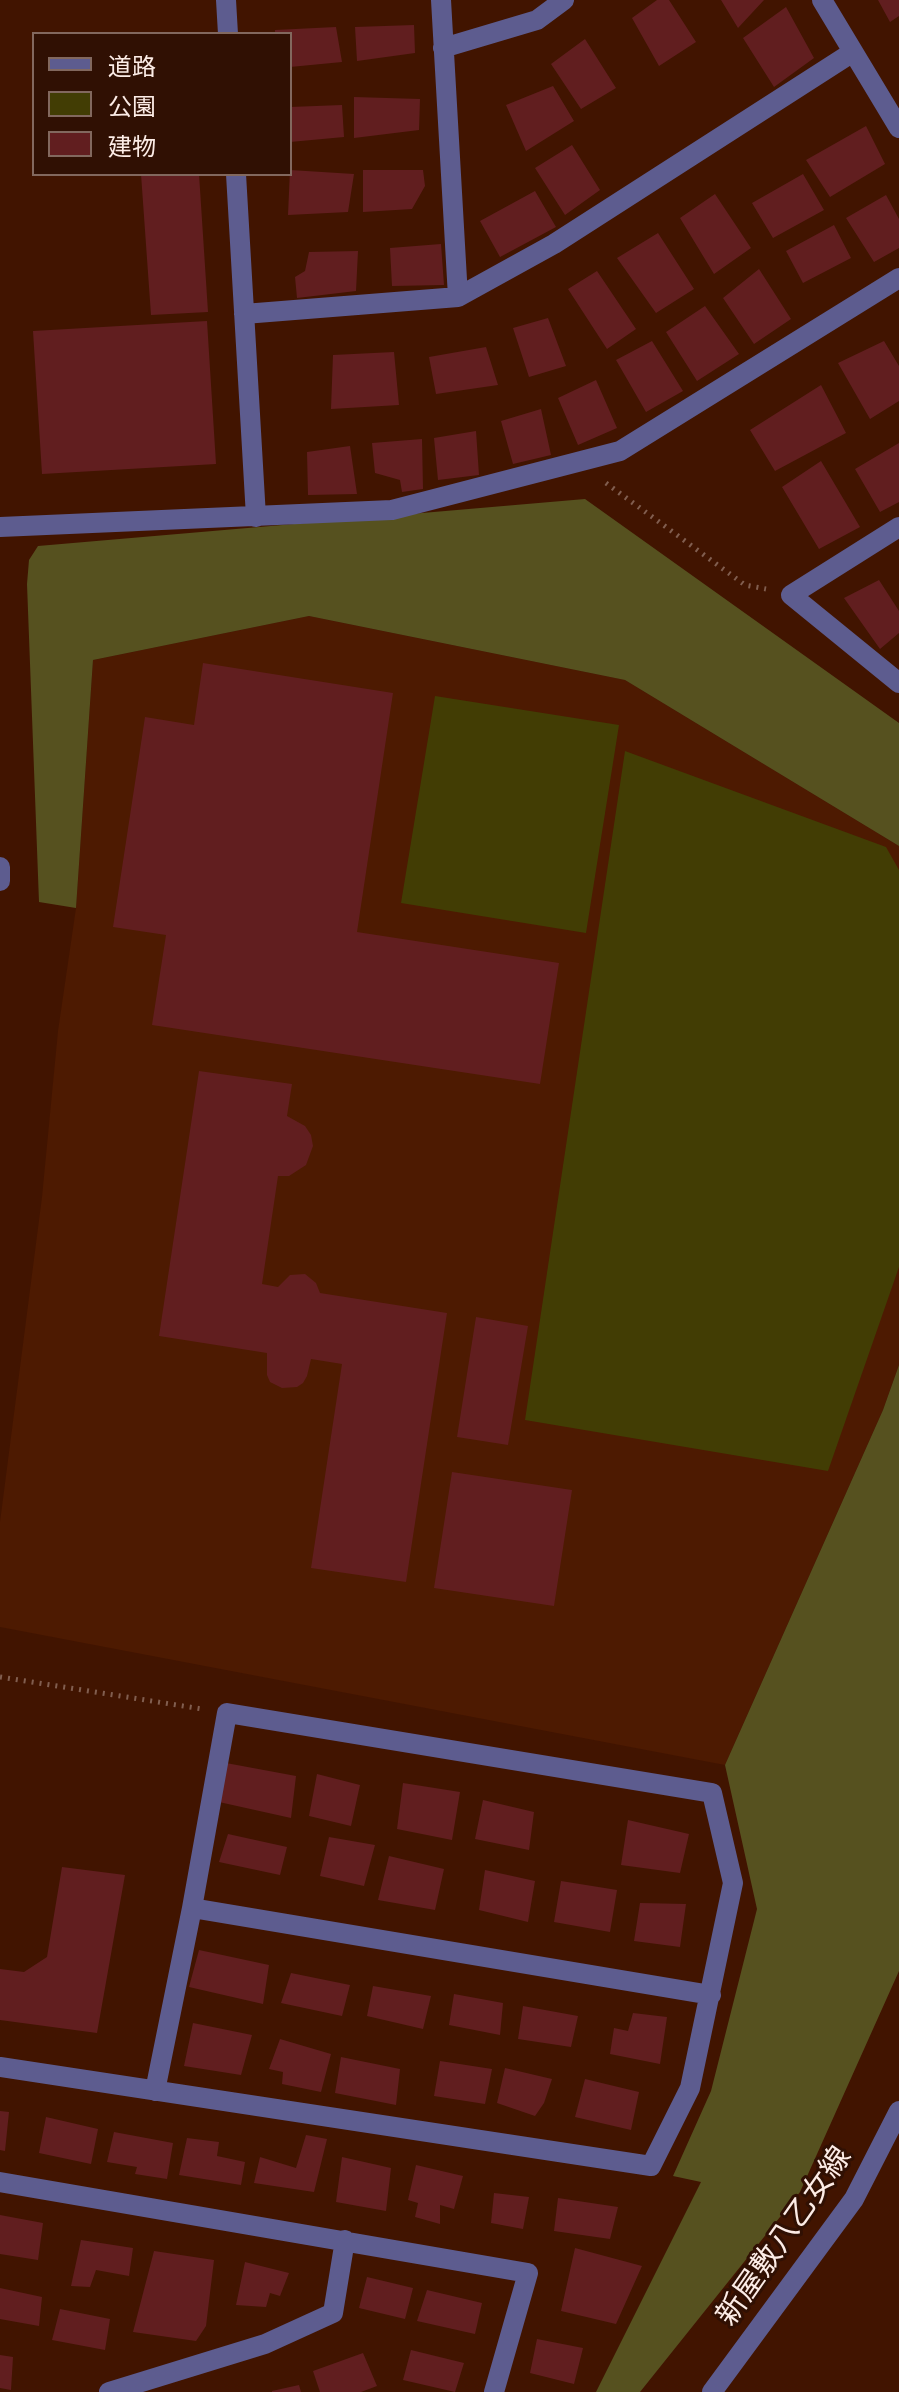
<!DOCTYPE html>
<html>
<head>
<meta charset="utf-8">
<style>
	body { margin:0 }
	#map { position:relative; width:899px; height:2392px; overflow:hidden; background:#411400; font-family:Signika,"Noto Sans JP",sans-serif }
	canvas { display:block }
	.legend { position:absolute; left:32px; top:32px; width:260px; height:144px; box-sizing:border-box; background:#301003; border:2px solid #82685e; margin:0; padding:10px 14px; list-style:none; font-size:24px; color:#fcece6 }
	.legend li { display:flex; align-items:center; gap:16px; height:40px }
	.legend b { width:40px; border:2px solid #82685e }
</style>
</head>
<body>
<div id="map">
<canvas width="899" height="2392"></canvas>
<ul class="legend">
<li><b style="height:10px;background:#5d5c8f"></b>道路</li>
<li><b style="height:22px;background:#423d04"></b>公園</li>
<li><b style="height:22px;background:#611e1f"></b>建物</li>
</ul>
</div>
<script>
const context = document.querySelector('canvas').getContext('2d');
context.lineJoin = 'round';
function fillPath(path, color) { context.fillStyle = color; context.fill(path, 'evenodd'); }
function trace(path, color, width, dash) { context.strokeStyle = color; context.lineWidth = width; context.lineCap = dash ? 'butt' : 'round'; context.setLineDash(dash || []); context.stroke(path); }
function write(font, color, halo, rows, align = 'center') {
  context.font = font + ' Signika,"Noto Sans JP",sans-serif'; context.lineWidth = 6; context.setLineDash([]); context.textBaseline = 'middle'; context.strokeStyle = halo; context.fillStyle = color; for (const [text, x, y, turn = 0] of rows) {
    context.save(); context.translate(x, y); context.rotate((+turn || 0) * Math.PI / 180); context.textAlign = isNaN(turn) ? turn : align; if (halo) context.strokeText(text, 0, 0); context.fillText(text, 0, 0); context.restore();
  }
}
const built = new Path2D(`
	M309,616l316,64 274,166v519l-16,45 -158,355 -725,-138v-105l42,-325 16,-166 18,-123 17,-248z`);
const green = new Path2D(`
	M435,696l184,29 -33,208 -185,-30z
	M625,751l261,96 13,23v397l-71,204 -303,-51z`);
const forest = new Path2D(`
	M585,499l314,224v123l-274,-166 -316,-64 -216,44 -17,248 -37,-6 -12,-318 2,-24 9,-14z
	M899,1365v606l-99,221 -160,200h-44l105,-210 -28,-6 38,-85 46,-182 -32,-144 158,-355z`);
const building = new Path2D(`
	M657,0h12l27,42 -37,24 -27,-48z
	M721,0h43l-26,28z
	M878,0h21v16l-9,6z
	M786,7l28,51 -40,29 -31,-49z
	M414,25l1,28 -58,8 -2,-34z
	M336,27l6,35 -52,5v-33h-15v-4z
	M585,39l31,49 -35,21 -30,-45z
	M553,86l21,35 -48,30 -20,-46z
	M354,97l66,2 -1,31 -65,8z
	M342,105l2,32 -54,5v-35z
	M866,126l19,38 -55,33 -24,-37z
	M572,145l28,45 -35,25 -30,-47z
	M290,170l64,4 -6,38 -60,3z
	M363,170h60l2,16 -13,23 -49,3z
	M141,174h58l9,138 -57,3z
	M803,174l21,36 -51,28 -21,-35z
	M535,191l21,36 -56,30 -20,-36z
	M715,194l36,54 -37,26 -34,-56z
	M886,195l13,24v29l-25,14 -28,-44z
	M834,225l17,33 -48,25 -17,-32z
	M658,233l36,56 -38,24 -39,-55z
	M441,244l3,41 -52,1 -2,-38z
	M358,251l-2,40 -59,7 -2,-21 10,-6 4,-19z
	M759,269l32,50 -37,25 -31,-46z
	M597,271l39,58 -29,20 -39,-60z
	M705,306l34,48 -42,27 -31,-49z
	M548,318l18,48 -37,11 -16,-49z
	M207,321l9,143 -174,10 -9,-143z
	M652,341l31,50 -37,21 -30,-52z
	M884,341l15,25v35l-29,18 -32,-56z
	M486,347l12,38 -62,9 -7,-37z
	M394,352l5,53 -68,4 2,-54z
	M596,380l21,48 -39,17 -20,-47z
	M821,385l25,48 -71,38 -25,-41z
	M541,409l10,46 -38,9 -12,-43z
	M476,431l3,44 -41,5 -4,-42z
	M422,439l1,50 -21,3 -2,-12 -25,-7 -3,-30z
	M899,443v59l-19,10 -25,-43z
	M350,446l7,48 -49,1 -1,-43z
	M821,461l39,66 -41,22 -37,-62z
	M879,580l20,31v22l-19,16 -36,-51z
	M203,663l190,30 -36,239 202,31 -19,121 -388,-59 14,-90 -53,-8 32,-210 49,8z
	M199,1071l93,13 -5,32 18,10 6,9 2,11 -7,19 -17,11h-11l-16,108 16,3 12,-12 15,-1 11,9 4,10 127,20 -41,269 -95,-14 31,-204 -31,-5 -4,17 -4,7 -6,4 -15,1 -12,-6 -3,-7v-22l-108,-17z
	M476,1317l52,9 -20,119 -51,-8z
	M452,1472l120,18 -18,116 -120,-18z
	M226,1763l70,13 -5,42 -72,-16z
	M317,1774l43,11 -9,41 -42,-10z
	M403,1783l57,9 -8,48 -55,-11z
	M483,1800l51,12 -5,38 -54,-11z
	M628,1820l61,14 -9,39 -59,-8z
	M228,1834l59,13 -7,28 -61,-13z
	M329,1837l46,8 -11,41 -44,-10z
	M389,1856l55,13 -9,41 -57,-10z
	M62,1867l63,8 -28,158 -97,-13v-51l24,3 23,-15z
	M485,1870l50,11 -7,41 -49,-12z
	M561,1881l56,9 -7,42 -56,-10z
	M640,1903l46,1 -6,43 -46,-6z
	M199,1950l70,15 -6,39 -74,-17z
	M291,1973l59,12 -8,31 -61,-13z
	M373,1986l58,10 -8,33 -56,-13z
	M454,1994l49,9 -3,32 -51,-10z
	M523,2006l55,10 -7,31 -53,-8z
	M633,2013l34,4 -7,47 -50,-10 4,-26 14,3z
	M193,2023l59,12 -11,40 -57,-9z
	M280,2039l51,15 -10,38 -39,-8 1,-12 -14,-3z
	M341,2057l59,12 -4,36 -61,-12z
	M440,2061l52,8 -7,35 -51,-8z
	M505,2068l47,11 -8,24 -9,13 -38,-13z
	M585,2079l54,13 -8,38 -56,-13z
	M0,2111l9,1 -4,39 -5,-1z
	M46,2117l52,12 -7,35 -52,-11z
	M114,2132l59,11 -6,36 -32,-5 2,-7 -30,-5z
	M306,2135l21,4 -13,53 -60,-9 6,-26 36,11z
	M187,2138l32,4 -2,14 28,6 -4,23 -62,-10z
	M342,2157l49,11 -5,43 -50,-9z
	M416,2165l47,11 -9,33 -14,-4v19l-25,-7 3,-14 -10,-3z
	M494,2193l35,4 -6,32 -32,-6z
	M558,2198l60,9 -8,32 -56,-8z
	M0,2215l43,8 -5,37 -38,-6z
	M81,2240l52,8 -4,28 -33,-6 -6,17 -19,-1z
	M575,2248l67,18 -26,58 -55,-13z
	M154,2251l60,9 -8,66 -10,15 -63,-9z
	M245,2262l44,11 -9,23 -10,-3 -4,14 -30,-2z
	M367,2277l46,11 -8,31 -46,-11z
	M0,2288l42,9 -3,29 -39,-7z
	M427,2290l55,13 -7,31 -58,-13z
	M60,2309l50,10 -5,31 -53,-10z
	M537,2339l46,9 -9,36 -44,-11z
	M411,2350l53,13 -9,29 -52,-12z
	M363,2353l14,33 -16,6h-41l-7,-21z
	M0,2355l13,2 -2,33 -11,-2z
	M299,2385l2,7h-29v-1z`);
const path = new Path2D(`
	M606,483l139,102 21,4
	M0,1677l202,32`);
const minor = new Path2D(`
	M226,0l2,34
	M441,0l17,297
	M822,0l77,128
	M443,48l94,-28 27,-20
	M236,174l20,343
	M244,314l214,-17 96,-53 299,-192
	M0,527l392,-17 228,-59 279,-173
	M899,527l-108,68 108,88
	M0,867v14
	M192,1908l519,87
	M0,2067l651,99 39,-78 43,-205 -21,-90 -485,-80 -35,195 -37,183
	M0,2182l528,91 -34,119
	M109,2392l156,-48 68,-31 12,-73
	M712,2392l142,-193 45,-88`);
const streetNames = [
	["新屋敷八乙女線",785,2237,-55]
];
fillPath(built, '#4d1a01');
fillPath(green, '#423d04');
fillPath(forest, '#56511f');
fillPath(building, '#611e1f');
trace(path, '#815e4f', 5, [2, 6]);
trace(minor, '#5d5c8f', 20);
write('30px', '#fcece6', '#301003', streetNames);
</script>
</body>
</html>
